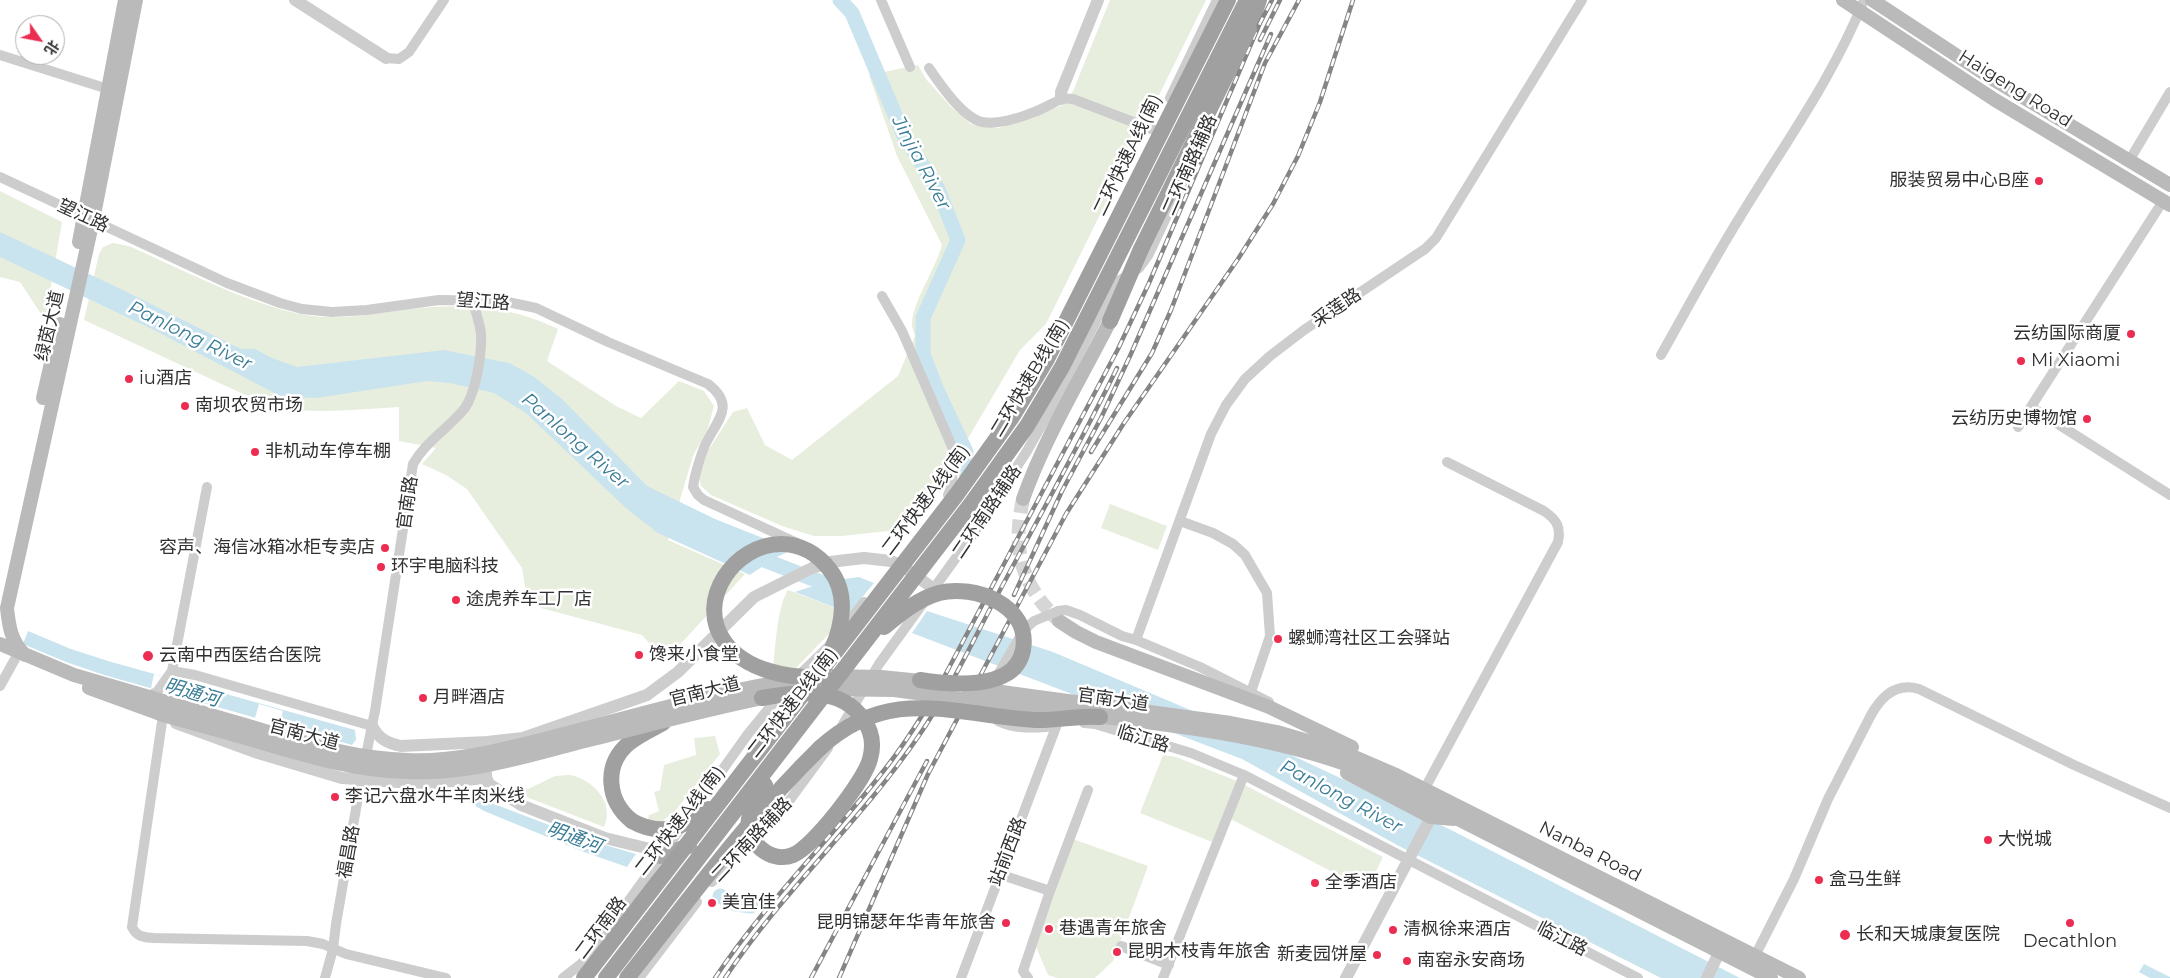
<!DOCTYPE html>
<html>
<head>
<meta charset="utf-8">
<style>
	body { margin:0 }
	#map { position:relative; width:2170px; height:978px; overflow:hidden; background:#fff; font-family:Montserrat,"Noto Sans SC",sans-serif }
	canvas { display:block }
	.north { position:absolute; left:15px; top:15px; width:50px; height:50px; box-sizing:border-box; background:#fff; border:1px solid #acacac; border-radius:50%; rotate:123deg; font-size:14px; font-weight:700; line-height:20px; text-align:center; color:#303030 }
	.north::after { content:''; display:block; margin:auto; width:18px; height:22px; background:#ec2d51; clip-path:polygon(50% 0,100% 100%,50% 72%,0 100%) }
</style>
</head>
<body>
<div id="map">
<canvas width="2170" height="978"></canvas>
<div class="north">北</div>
</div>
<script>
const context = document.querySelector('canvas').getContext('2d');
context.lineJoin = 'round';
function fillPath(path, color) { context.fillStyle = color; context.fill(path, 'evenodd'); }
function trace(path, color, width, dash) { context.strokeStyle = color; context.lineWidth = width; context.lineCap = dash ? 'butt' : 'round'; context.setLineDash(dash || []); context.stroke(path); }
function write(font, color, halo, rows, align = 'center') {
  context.font = font + ' Montserrat,"Noto Sans SC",sans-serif'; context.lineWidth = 5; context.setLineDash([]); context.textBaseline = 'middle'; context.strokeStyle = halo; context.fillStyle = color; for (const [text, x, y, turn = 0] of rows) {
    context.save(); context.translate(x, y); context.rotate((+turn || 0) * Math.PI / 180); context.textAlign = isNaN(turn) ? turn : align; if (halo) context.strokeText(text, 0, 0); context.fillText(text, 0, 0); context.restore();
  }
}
const green = new Path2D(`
	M1110,0h96l-160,324 -26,26 -60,102 -53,77 -65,7h-28l-32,-10 -71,-31 -10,-9 -2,-9 10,-28 24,-37 14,-4 18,37 27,15 106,-84 17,-40c-1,-4 -3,-8 -3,-12 0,-21 24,-56 30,-79l-45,-89 -28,-81 49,-10 8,14 26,29 19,16 28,4 64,-23 10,-14z
	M0,191l62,31 -17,98 -25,-38 -20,-5z
	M113,243l16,3c55,24 125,62 184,70 41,5 80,-7 120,-9 47,-3 83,2 125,22l-11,32 69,45 25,12 38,-37 25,10 10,15 -6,22 -15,28 -25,84 77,34 -80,87 -23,-26 -101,-27 -15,-15 -4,-25 -55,-79 -21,-14 -24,-11 14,-16 -37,-7v-34c-43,3 -86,7 -128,0l-187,-87 15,-66 4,-7z
	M1110,504l57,22 -9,24 -57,-22z
	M788,590l61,23 -54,56 -23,10c3,-24 4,-70 16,-89z
	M715,736l5,18 -44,56 -16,13 -12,-3 1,-5 10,-4 -5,-19 6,-2 4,-25 32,-10 -2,-17z
	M1163,755l13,2 61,24 146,76 -16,33 -144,-75 -11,27 -72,-29z
	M555,776c6,0 14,-2 20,0 22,8 39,28 29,51l-75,-29 -9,-7 8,-2z
	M1073,839l75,27 -35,95 -18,17h-38l-9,-3 -12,-28z`);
const water = new Path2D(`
	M0,232l125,59 116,58h14l17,9 25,9 147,-17 65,13 24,13 29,23 85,87 68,33 78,31 -16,7 -27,18 -92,-42 -31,-24 -101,-96 -32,-20 -44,-10 -23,-2 -110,17 -29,-1 -10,-2 -124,-65 -154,-73z
	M847,577h12l15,6 -25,30 -54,-21 33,-11z
	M927,611l126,41 187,79 209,98 291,149h-79l-264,-133 -155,-86 -330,-126z
	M28,631l43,18 37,12 247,69 1,10 -4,5 -248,-70 -38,-13 -43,-18z
	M473,791l16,11 99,38 48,14 -9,13 -43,-15 -100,-41 -22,-13 2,-6z
	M2144,964l26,13v1h-20l-11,-6z`);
const pier = new Path2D(`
	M793,550l1,2 -16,7 -26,17 -2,-1 27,-18z
	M853,574l6,3 -31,4 -35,10 34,-13z
	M154,674l31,9 -4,14 -30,-9z
	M259,704l24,7 -4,14 -24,-7z`);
const river = new Path2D(`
	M840,0l12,13 52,123 34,53 20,51 -35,78v36l13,34 30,64 -2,18
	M751,555l88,34
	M720,896l16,8 15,2`);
const secondaryTunnel = new Path2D(`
	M1023,499c-11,51 -2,86 36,122`);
const minor = new Path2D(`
	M881,0l29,67
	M0,55l108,34
	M386,58l13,1 10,-7 35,-52
	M929,68c11,16 33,49 53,54 15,3 38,-4 52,-10 7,-2 24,-12 28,-13 3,-1 8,0 11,0l81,31
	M1170,98l47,-98
	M2129,161l41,-69
	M0,177l227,106 53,20 22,6 30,3 35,-2 72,-10 64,1 33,7 72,34 100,42c29,22 8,37 -3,61 -5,13 -10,28 -12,42l5,8 6,5 93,43
	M882,296l20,35 51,118 -1,36 -4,10
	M1661,355c26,-46 51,-93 79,-138 43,-71 93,-139 124,-217
	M2031,407l139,88
	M2018,427l145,-226
	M1180,521l33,12 20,11 12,11 22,38 3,43 -19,56
	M1058,611l8,-1 14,5 42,21 14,4 64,27 69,35
	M1136,640l75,-206 15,-29 19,-26 25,-23 34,-26 121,-81 11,-11 146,-238
	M172,671l35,-184
	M797,677l31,-30 36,-45
	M996,678l25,-43
	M0,686l15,-27
	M146,697l11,-5 15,-21 23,4 177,51
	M163,715l-31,212c5,10 11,10 21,11l154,3 16,3 23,10 100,24
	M998,721c16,8 32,7 49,6
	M1084,723l11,1 96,29 53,22 394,203
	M840,729l39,-65 95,-131 53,-82 26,-46 56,-109 11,-16 19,-12 10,-14 37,-79
	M1424,790l134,-248c3,-15 -1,-22 -14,-31l-97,-49
	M999,874l51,17
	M712,882l27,-31 50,-50 39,-53
	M1121,946l48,19
	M1755,956l39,-77 34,-80 43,-84c10,-18 25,-33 48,-26l155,76 96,43
	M325,978l8,-29 3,-25 25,-144 14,-69 38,-247c13,-23 36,-36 52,-56 11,-16 17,-55 16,-74 -1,-11 -6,-23 -8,-34
	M563,978l18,-14 12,-13 155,-217 32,-39
	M639,978l58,-76
	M961,978l95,-251
	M1028,978l-5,-7 27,-80 38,-101
	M1163,978l81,-203`);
const tertiary = new Path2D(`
	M295,0l91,58
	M1061,99v-7l37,-92
	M176,723l82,30 84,25 56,4 34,1 54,-5
	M372,726c7,13 15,17 29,20l86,-4 36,-4 124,-43 31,-23 76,-75 58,-29 18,-6 34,-4 27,3 13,6 30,22
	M486,772v6l3,6 32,21 84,33 45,11 10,7
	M1346,978l85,-161
	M1707,978l16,-34`);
const secondary = new Path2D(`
	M1843,0l152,100 175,105
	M1872,0l119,78 179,107
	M79,242l46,-242
	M43,398l17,-74
	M1023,499c22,-62 57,-119 87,-178
	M1059,621l17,11 20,10 173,65 83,40
	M0,644l74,31 164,48
	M25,655c-14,-14 -16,-28 -18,-47l86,-388 43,-220
	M89,688l74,27 72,20
	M1016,694l215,29 46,9 61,18 58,25 403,203
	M1014,706c109,15 223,21 328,57 41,14 79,34 116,56l313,159
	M1347,773l84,44 23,2`);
const primary = new Path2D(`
	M660,856l29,-10`);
const trunk = new Path2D(`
	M1249,29l10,-29
	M1110,321l31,-72
	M632,821c-25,-20 -29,-56 -3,-78 10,-8 23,-14 34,-20
	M627,978c63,-79 120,-159 193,-230`);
const rail = new Path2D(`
	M1260,40l20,-40
	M1091,452l61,-99 19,-43 94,-247 34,-63
	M1014,595l48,-104 39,-73 29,-62 141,-322
	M715,978c50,-75 115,-138 170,-209 18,-23 34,-48 49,-73l184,-347 31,-66 111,-260 12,-23
	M725,978c57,-86 135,-156 193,-241 32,-46 55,-97 81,-145 40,-75 81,-148 118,-224
	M811,978l116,-217
	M839,978l89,-204 138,-260 58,-91 114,-164 35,-55 25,-48 22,-54 33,-102`);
const minorBridge = new Path2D(`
	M1026,628l8,-7 24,-10`);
const secondaryBridge = new Path2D(`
	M830,676l51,1 50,5
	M967,687l49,7
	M821,689l73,1 120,16
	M238,723c56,16 111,36 170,37 53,2 104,-13 156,-26 77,-20 155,-43 235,-55
	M235,735c56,16 111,35 170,37 59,3 116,-14 172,-29 65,-16 130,-34 196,-47`);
const trunkBridge = new Path2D(`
	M1141,249l108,-220
	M884,627c17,-14 34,-28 55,-34 35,-9 92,12 84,57 -2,10 -8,19 -17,24 -21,13 -62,10 -86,6
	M824,677c-34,2 -79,-6 -100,-36 -29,-41 11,-97 57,-97 20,0 37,10 49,26 18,23 13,54 2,79
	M762,698c34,-6 79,-12 101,21 9,12 11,26 7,40 -5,21 -57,88 -77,96 -22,9 -48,-13 -44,-36 2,-12 10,-23 16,-34
	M820,748c70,-64 133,-33 215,-28 22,1 43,-5 65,-3
	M632,821c28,16 52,7 76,-12
	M584,978l373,-484 55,-77 35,-58 181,-359
	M606,978l365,-474 56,-78 35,-59 185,-367`);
const markers = [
	[2039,181,5,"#ec2d51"],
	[2131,334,5,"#ec2d51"],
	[2021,361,5,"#ec2d51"],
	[129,379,5,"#ec2d51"],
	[185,406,5,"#ec2d51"],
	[2087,419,5,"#ec2d51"],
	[255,452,5,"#ec2d51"],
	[385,548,5,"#ec2d51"],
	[381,567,5,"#ec2d51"],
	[456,600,5,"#ec2d51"],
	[1278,639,5,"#ec2d51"],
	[639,655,5,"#ec2d51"],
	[148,656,6,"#ec2d51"],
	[423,698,5,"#ec2d51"],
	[335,797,5,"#ec2d51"],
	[1988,840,5,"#ec2d51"],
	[1819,880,5,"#ec2d51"],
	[1315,883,5,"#ec2d51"],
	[712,903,5,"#ec2d51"],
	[1006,923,5,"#ec2d51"],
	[2070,923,5,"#ec2d51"],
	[1049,929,5,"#ec2d51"],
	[1393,930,5,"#ec2d51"],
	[1845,935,6,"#ec2d51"],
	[1117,952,5,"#ec2d51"],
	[1377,955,5,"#ec2d51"],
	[1407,961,5,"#ec2d51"]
];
const streetNames = [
	["Haigeng Road",2015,89,32],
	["二环快速A线(南)",1128,155,-64],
	["二环南路辅路",1190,165,-66],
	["望江路",83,216,25],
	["望江路",483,302,4],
	["采莲路",1337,308,-34],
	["绿茵大道",50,326,-77],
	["二环快速B线(南)",1030,378,-59],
	["二环快速A线(南)",926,500,-53],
	["官南路",408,503,-82],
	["二环南路辅路",987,512,-56],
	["官南大道",705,692,-14],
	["官南大道",1113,700,8],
	["二环快速B线(南)",793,703,-52],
	["官南大道",304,735,15],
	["临江路",1143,739,17],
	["二环快速A线(南)",680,821,-52],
	["二环南路辅路",752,840,-47],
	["福昌路",349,852,-80],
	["站前西路",1008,852,-69],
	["Nanba Road",1590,852,27],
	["二环南路",601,928,-53],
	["临江路",1562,939,27]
];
const poiNames = [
	["服装贸易中心B座",2029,181,"right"],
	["云纺国际商厦",2121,334,"right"],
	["Mi Xiaomi",2031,361],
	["iu酒店",139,379],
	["南坝农贸市场",195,406],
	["云纺历史博物馆",2077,419,"right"],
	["非机动车停车棚",265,452],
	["容声、海信冰箱冰柜专卖店",375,548,"right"],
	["环宇电脑科技",391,567],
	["途虎养车工厂店",466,600],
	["螺蛳湾社区工会驿站",1288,639],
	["馋来小食堂",649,655],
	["云南中西医结合医院",159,656],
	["月畔酒店",433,698],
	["李记六盘水牛羊肉米线",345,797],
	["大悦城",1998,840],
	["盒马生鲜",1829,880],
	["全季酒店",1325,883],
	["美宜佳",722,903],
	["昆明锦瑟年华青年旅舍",996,923,"right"],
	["巷遇青年旅舍",1059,929],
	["清枫徐来酒店",1403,930],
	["长和天城康复医院",1856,935],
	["Decathlon",2070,942,"center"],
	["昆明木枝青年旅舍",1127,952],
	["新麦园饼屋",1367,955,"right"],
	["南窑永安商场",1417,961]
];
const waterNames = [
	["Jinjia River",921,163,62],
	["Panlong River",190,336,26],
	["Panlong River",575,441,41],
	["明通河",192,693,16],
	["Panlong River",1341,797,28],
	["明通河",574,838,20]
];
fillPath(green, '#e8eede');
fillPath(water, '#c9e4ee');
fillPath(pier, '#fff');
trace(river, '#c9e4ee', 15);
trace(secondaryTunnel, '#d6d6d6', 14, [14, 7]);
trace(minor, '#cdcdcd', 10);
trace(tertiary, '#cdcdcd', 12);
trace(secondary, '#bababa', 14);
trace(primary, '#a8a8a8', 16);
trace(trunk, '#a0a0a0', 16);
trace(rail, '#858585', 4.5);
trace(rail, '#fff', 2.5, [8]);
trace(minorBridge, '#cdcdcd', 10);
trace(secondaryBridge, '#bababa', 14);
trace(trunkBridge, '#a0a0a0', 16);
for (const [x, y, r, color] of markers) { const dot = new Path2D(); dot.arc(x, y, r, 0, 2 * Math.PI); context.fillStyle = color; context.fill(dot); trace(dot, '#fff', 2); }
write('18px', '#303030', '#fff', streetNames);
write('18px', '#303030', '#fff', poiNames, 'left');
write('italic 19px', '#3a7d96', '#fff', waterNames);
</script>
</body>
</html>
